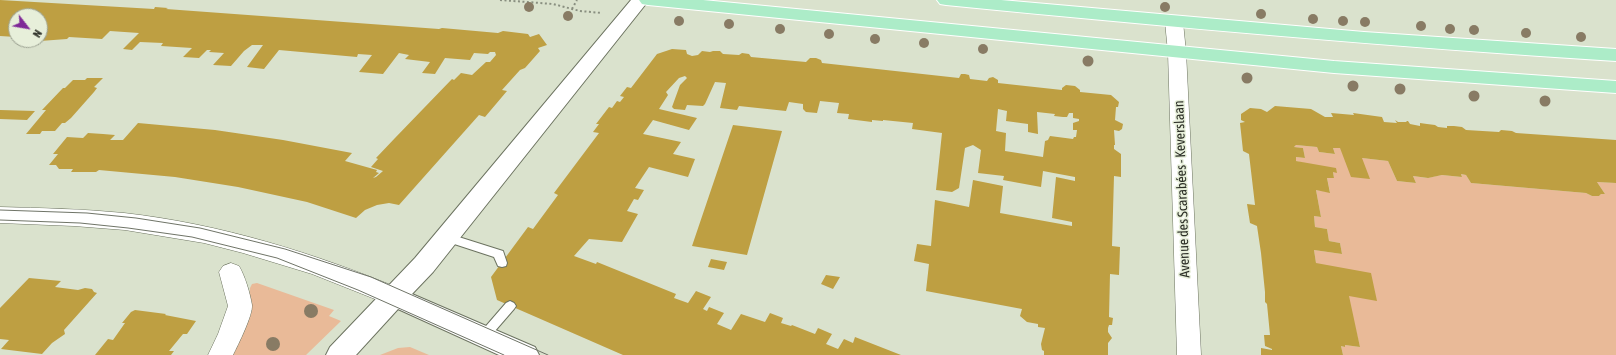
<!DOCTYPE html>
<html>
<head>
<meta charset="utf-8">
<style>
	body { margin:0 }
	#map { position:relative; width:1616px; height:355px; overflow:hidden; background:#dae2cd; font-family:"Asap Condensed",sans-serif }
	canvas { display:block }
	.north { position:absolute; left:8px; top:8px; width:40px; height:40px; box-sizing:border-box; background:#e7efda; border:1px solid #9ca292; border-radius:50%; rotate:121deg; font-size:11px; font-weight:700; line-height:16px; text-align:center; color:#2c2f27 }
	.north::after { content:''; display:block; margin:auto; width:14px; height:18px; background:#7f2997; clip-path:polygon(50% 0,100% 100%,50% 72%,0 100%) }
</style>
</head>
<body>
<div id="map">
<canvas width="1616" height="355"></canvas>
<div class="north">N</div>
</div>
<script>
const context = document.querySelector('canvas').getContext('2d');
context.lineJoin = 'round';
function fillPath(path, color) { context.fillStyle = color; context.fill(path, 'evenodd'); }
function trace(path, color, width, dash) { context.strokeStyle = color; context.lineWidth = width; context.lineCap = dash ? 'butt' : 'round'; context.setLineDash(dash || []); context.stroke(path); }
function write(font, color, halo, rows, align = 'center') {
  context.font = font + ' "Asap Condensed",sans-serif'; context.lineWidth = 3; context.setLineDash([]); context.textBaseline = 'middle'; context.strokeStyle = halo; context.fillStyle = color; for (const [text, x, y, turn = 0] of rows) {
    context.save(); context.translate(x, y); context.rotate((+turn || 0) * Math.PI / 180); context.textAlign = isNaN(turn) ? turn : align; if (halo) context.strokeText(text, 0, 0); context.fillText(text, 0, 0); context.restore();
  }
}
const green = new Path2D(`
	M1296,145l21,2 2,5 16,2 -2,-6h7l22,10 26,3 9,20 19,2 -3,-7 14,2 15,-3 20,2 -1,-3 5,1 5,8 115,10 6,3h7l2,-2h4l-8,-12 19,1v172h-273l-2,-9 4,1v-2l15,2 -6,-25 -38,-59 -2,-13 28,4 -2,-11 -11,-2 -2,-12 -12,-2 -1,-11 7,1 -5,-27 14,2 -3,-14h7l-1,-6h4l-41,-11v-4l9,1 -2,-10 -9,-1z
	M257,283l77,27 -5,6 12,5 -35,34h-77l18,-42 3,-25 2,-4z
	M410,347l19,8h-49l18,-7z`);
const building = new Path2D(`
	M0,0l154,9 1,-2 13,1 -2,1 273,20 3,-1 56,5 5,-2 25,3 2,3 9,-3 8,11 -9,3 2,3 -15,17 -5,2 -18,20 5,1 -22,26 -6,-2 -80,90 -10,-2 -12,2 -12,5 -9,8 -49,-16 -69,-15 -63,-10 -76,-7 -3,2h-25l2,-3h-14l-3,-4h-7l9,-11h-5l14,-17 16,1 5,-5 15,1 12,1 -5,5h13l15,-17 77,7 68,10 69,13 -7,8 32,9 -1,2 3,1 -6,5 3,-1 7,-6 -12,-4 7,-8 -2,-1 19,-20 57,-59 2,1 7,-7 11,2 14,-13h4l6,-7 -1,-3h-5l-2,2 -14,-1 -4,7 -25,-2 -10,16 -13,-1 8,-11 -25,-3 4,-4 -10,-2 -16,21 -24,-2 13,-17 -14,-1 -1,3 -78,-7 -15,19 -17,-2 16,-22h-11l-8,6 -13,15 -18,-1 11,-12 -15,-1 2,-2h-4l-8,8 -16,-1 9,-9 -31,-2 2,-3 -23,-1 -8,8 -9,-1 16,-16 -29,-2 -8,8 -33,-2 -2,2 -27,2v-25h-24v21l-16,-1z
	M672,49l14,1 1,4 5,2 6,-1 4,-4 8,1 3,-1h7l3,3 16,1 3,-2 7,1 2,3 55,5 4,-4h6l5,2 1,3 137,15 2,-4h4l4,1 1,4 17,2 2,-3 4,-1 5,3v3l64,7v-2l4,-3 9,1 5,4v2l31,3 8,7 -1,5h-2l-1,13 8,4 -1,5 -3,2 -5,-1 1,15h-1v4l7,5v23l-7,-1 -2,70 8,1 -1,28 -9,-1 -1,43 4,1 -1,7h-3l-1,3v4l4,6 -4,5v12h-64v-4l-2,-1 -1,-6 4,-16 -7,-1v-3l-11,-2 -7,-6 2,-7 -96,-18 3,-27 -15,-3 3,-17 14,2 4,-46 34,7 4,-27 30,6 -3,27 72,13v-4l-20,-4 4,-41 19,4v-4l-32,-6 -2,16 -38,-7 1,-4 -26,-3 3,-23 -8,-5 -8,3 -6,40 -7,4 -16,-2 6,-57 -30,-4 1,-6 -30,-3v1l-11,-1v2l-24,-3 1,-5 -12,-1 2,-10 -19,-2 -3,12 -11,-1 -3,-3v-5l-14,-2 -3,9 -47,-5 -2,4 -17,-2 6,-25 -11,-1 -10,22 -2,2 -16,-1 -2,5 -11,-1 -2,-2 8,-22 7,-7 -2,-2 -6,2 -13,14 2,3 -9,14 38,9 -8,12 -36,-10 -10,14 38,8 -8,12 22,5 -7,18 -39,-10 -14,21 9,2 -6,10 -4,-1 -7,12 11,3 -16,28 -33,-3 -15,17 22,8 1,-2 79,32 -2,4 14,5 8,-12 15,6 -8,12 4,2 2,-4 15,6 -7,11 14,6 10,-16 24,8 5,-9 13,5 -2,5 10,3 1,-1 23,9 3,-6 14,6 -6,10 12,5 6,-10 9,4 2,-6 46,18h-278l-126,-55 -6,-23 37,-50 5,2 25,-34 -4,-2 45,-60 -6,-1 6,-8h-3l13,-17 3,1 5,-7 3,1 4,-5 -4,-1 7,-9 4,1 26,-34zM998,109l9,2 -1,10 22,3v8l10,2 -1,-22 18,2 -1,2 9,1h4l2,-4h4v5l6,1v2l-6,2v7h4l-1,7h-2l-1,2 -23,-3 -2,4 -3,1 -2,16 -38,-6 1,-18 -10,-2z
	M87,78h16l-9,9 3,1 -3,4 -23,26 -6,5h-3l-7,8h-13l-2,3h-14l20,-24h-4l21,-22h2l8,-8h12z
	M1275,106l36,3 14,8h8l-2,-4 23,2 -1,-2 29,4 2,5 13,1 -2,-3 3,2h9l-1,-1h2l2,3 10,2v-3l7,1 8,1 3,2 9,1v-2h7l8,1 4,3 33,2 2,-2 11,1 4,2 100,7v43l-19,-1 8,12h-4l-2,2h-7l-6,-3 -115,-10 -5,-8 -5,-1 1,3 -20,-2 -14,3 -15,-2 3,7 -19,-2 -9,-20 -26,-3 8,21 -19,-2 -11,-29h-7l2,6 -16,-2 -2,-5 -21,-2 -2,2 9,1 2,10 -9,-1v4l40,7 1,5 -4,-1 1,6h-7l3,15 -14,-3 5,27 -7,-1 1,11 12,2 2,12 11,2 2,11 -28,-4 2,13 55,10 6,28 -28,-5 11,51 -15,-2v2l-4,-1 2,9h-82v-7l11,2v-1l-7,-3 -1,-11h6l-3,-31 -2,-2v-10l-4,-39 -4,-27 -7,-3 -3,-19 8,1 -6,-51 -6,-3 -3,-28 5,-1 -4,-2v-6l9,-6 11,1 6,3z
	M0,110l35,1 -8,9 -27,-1z
	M733,125l49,6 -35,124 -55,-9z
	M711,259l16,3 -3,8 -16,-3z
	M826,275l14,2 -7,12 -12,-5z
	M29,278l32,3 -6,6 23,3 7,-2 7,1 2,3 3,1 -33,37 1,4 -13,9 -10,11 -41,-5 8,-9 -9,-1v-31z
	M135,310l31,4 -1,1 31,6 -9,13h-4l-14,17h5l-3,4h-76l13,-16 5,1 12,-17h-3l9,-11z`);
const path = new Path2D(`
	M500,0l53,4 27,7 22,2
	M572,9l5,-9`);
const lane = new Path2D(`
	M446,233l57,18 4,12 -1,3 -4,1 -4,-1 -4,-9 -52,-17 -1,-3 1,-3z
	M510,301l4,2 2,3 -2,3 -26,30 -4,2 -4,-2 -2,-3 2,-3 26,-30z`);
const street = new Path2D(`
	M1174,17l6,1 3,4 3,30 15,303h-24l-9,-303 -3,-30 3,-4z
	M0,207c41,1 83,2 124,6 97,11 190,40 279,77l4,7 -4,7 -8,3 -83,-33 -69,-21 -39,-10 -79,-13 -51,-4 -74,-3z
	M231,263l8,3c6,10 11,27 13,39 1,10 -14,40 -19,50h-25l10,-21 10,-28 -9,-34 4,-6z`);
const secondary = new Path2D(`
	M631,0h18l-216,272 -21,22 123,53 4,8h-40l-101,-46 -42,46h-30l4,-8 85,-89z`);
const primary = new Path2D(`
	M639,0h64l631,61 282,20v12l-282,-20 -686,-68 -6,-1z
	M937,0h64l363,32 252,17v12c-224,-14 -447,-34 -670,-56l-6,-1z`);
const tram = new Path2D(`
	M0,210l87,3 49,5 64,10 85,21 86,28 177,78
	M0,220l80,3 48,5 64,9 85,21 81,32 146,65`);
const trees = [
	[529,7,5],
	[1165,7,5],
	[1261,14,5],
	[568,16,5],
	[1313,19,5],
	[679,21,5],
	[1343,21,5],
	[1365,22,5],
	[729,24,5],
	[1421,26,5],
	[780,29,5],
	[1450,29,5],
	[1474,30,5],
	[1526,33,5],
	[829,34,5],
	[1581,37,5],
	[875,39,5],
	[924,43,5],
	[983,49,5],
	[1088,61,5.5],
	[1247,78,5.5],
	[1353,86,5.5],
	[1400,89,5.5],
	[1474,96,5.5],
	[1545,101,5.5],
	[311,311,7],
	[273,344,7]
];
const streetNames = [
	["Avenue des Scarabées - Keverslaan",1182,189,-92]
];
fillPath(green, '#e9ba98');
fillPath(building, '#be9f42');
trace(lane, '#6c7360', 2);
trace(street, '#6c7360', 1);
trace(secondary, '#6c7360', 2);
trace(primary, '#fff', 2);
trace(path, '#898f80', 2, [2, 2.5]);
fillPath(lane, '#fff');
fillPath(street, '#fff');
fillPath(secondary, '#fff');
fillPath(primary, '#acecc8');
trace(tram, '#6f7467', 1);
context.fillStyle = '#887b64';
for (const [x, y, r] of trees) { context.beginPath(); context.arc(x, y, r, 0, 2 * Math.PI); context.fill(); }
write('14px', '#2c2f27', '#e7efda', streetNames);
</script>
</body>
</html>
